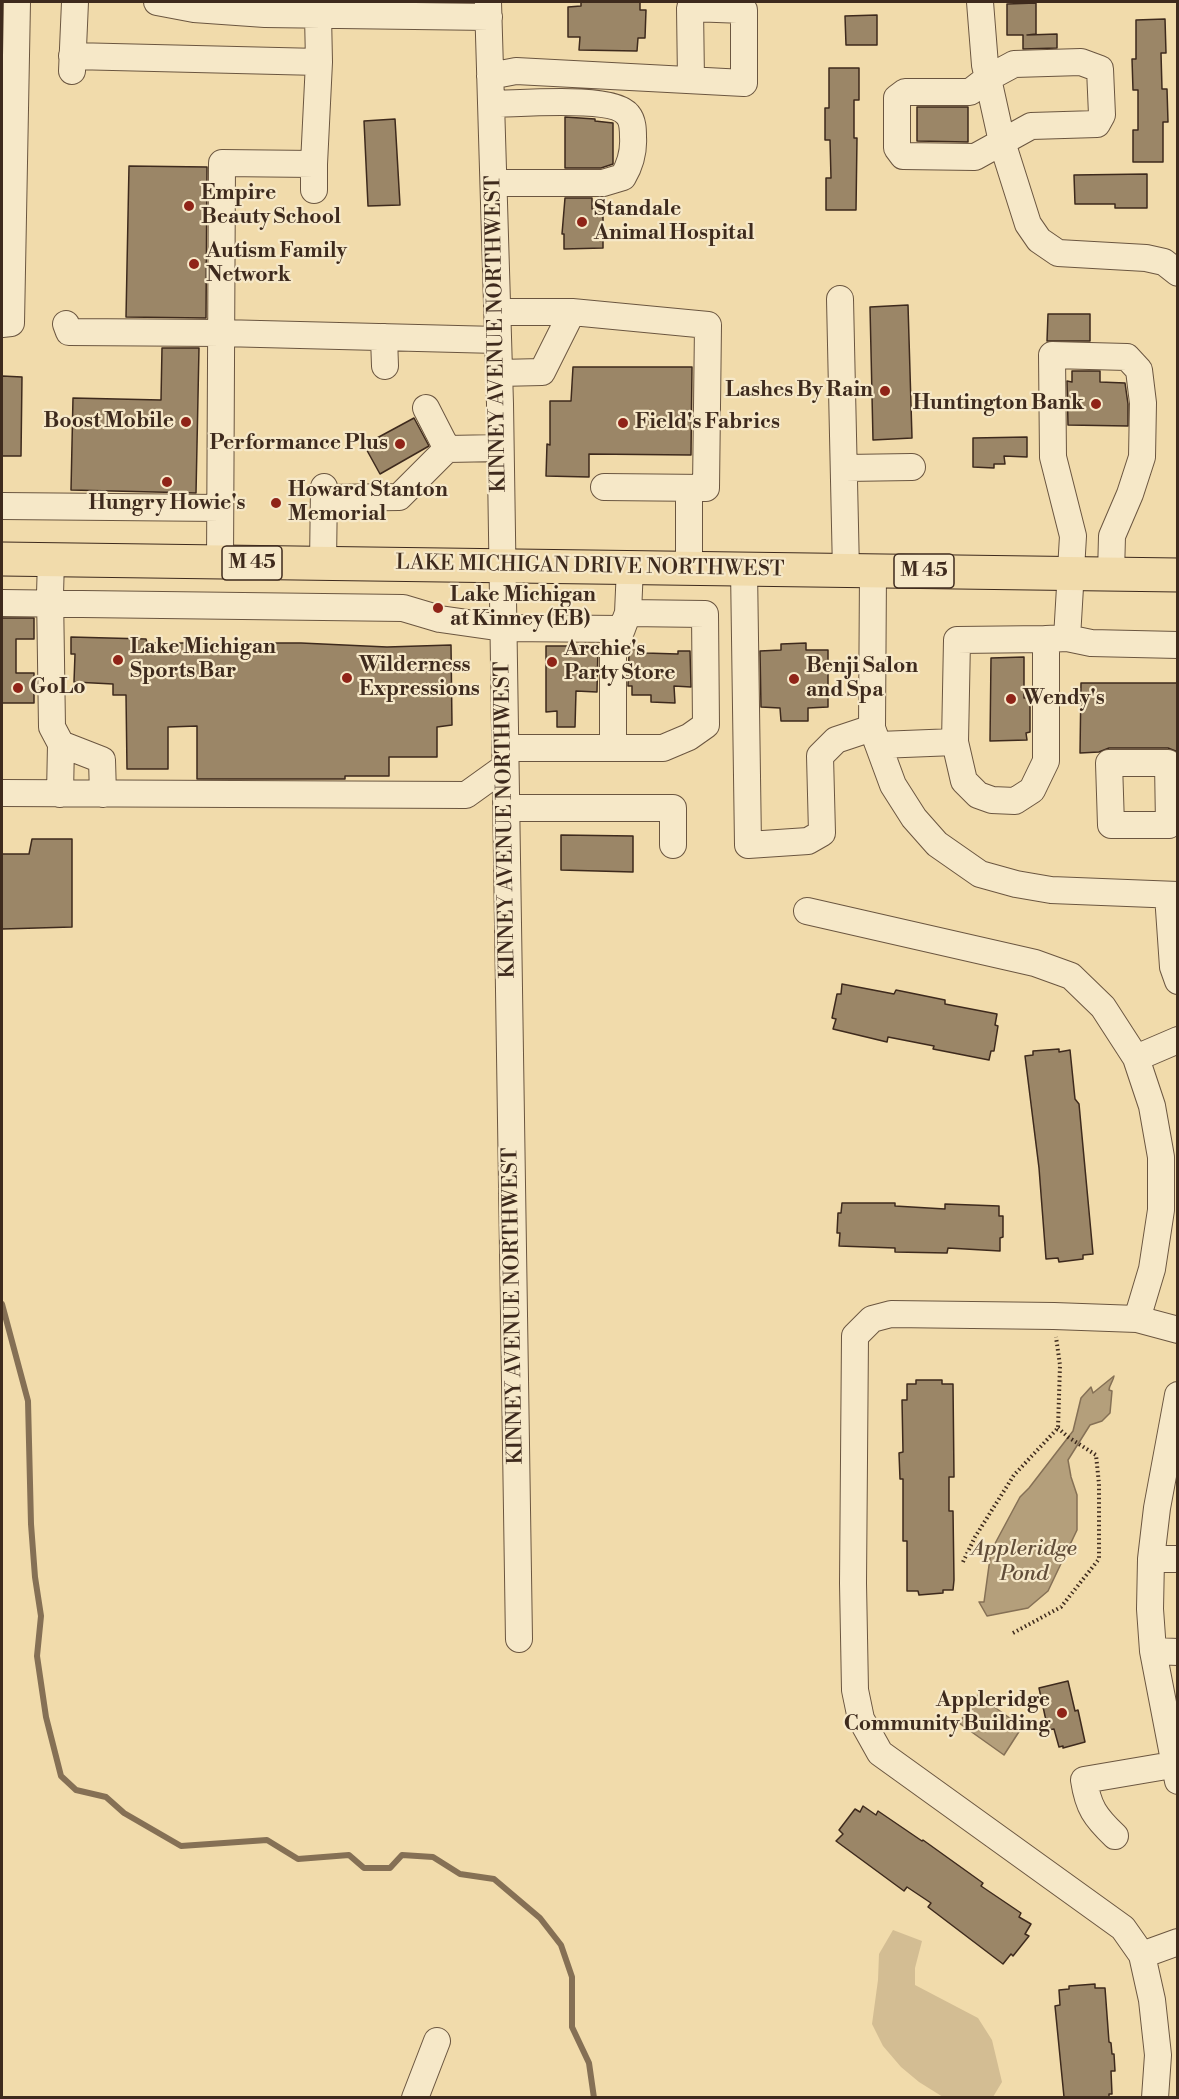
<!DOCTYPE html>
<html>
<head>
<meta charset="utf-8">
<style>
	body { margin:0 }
	#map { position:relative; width:1179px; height:2099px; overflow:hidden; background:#f1dbab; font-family:"Libre Bodoni",serif }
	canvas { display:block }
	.frame { position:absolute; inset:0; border:3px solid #3e2a1d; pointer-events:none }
</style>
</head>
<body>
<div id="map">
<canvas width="1179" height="2099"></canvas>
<div class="frame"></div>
</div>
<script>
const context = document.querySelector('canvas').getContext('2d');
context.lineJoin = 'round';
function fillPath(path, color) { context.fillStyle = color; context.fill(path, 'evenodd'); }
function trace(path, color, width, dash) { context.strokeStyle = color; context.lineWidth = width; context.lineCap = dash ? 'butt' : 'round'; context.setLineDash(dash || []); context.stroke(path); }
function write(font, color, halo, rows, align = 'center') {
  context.font = font + ' "Libre Bodoni",serif'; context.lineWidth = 4.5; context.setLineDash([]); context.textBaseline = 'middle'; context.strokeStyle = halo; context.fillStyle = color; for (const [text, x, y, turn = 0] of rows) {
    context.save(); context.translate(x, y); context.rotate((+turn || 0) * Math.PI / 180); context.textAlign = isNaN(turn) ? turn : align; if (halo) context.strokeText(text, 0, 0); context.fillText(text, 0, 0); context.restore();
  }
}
const green = new Path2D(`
	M893,1930l29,11 -7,27v17l63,33 14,22 10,42 -9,15h-50l-24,-15 -18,-15 -18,-21 -11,-22 6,-44 1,-26z`);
const water = new Path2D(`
	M1114,1376c-1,6 -5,9 -5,14l3,1 -2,22 -8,8 -12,4 -22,35 3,17 6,18v35l-29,61 -20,17 -41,8 -8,-14h5l7,-51 29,-54 9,-9 44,-57 8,-33 10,-11 2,6z
	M978,1695l44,32 -18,28 -45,-32z`);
const stream = new Path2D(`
	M2,1304l26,97 3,123 4,53 6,39 -4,40 9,61 15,59 15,14 30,7 18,16 57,33 86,-6 31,19 51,-4 15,13h26l12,-13 31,2 27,17 34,5 46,39 21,27 11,32v50l17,36 5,35`);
const building = new Path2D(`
	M581,2h59v8h6l-1,28h-7l-1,13 -58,-1 1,-13h-12v-30l13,-1z
	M1036,3v31l-9,1 30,-1v14l-34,1v-14h-16v-31z
	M877,15v30h-31l-1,-29z
	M1165,19l1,34h-5l1,36h5l1,33h-5v40h-30v-32h5v-40h-5l-1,-31h4v-39z
	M829,68h30v32h-5v38h3l-1,72h-30v-32h5l-1,-38h-5v-32h4z
	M917,107h51v35l-51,-1z
	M565,117l30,2v2l18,2v41l-12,4h-36z
	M395,119l5,86 -32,1 -4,-85z
	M129,166l78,1 -1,151 -80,-1z
	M1147,174v34h-32v-4h-40l-1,-29z
	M565,198h27v11h11v39l-39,1v-15h-2z
	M908,305l4,133 -39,2 -3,-133z
	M1048,314h42v27h-43z
	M162,348h37l-3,145 -125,-3 2,-92 88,2z
	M573,367h119l-1,88 -102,-1v23l-43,-1 1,-32 3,1v-44h21z
	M1072,371h28v11l25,1 3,21v22l-60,-1 -1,-44 5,1z
	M2,376l20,1 -1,79h-19z
	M414,418l15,28 -49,28 -16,-29z
	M1027,437v20l-23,-1 1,8h-11v4l-21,-1v-29z
	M2,618h32v21h-18v34h18v30h-32z
	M71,637l75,2 1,4h154l86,4 64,-2 1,80 -15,2v30h-48v19h-44v3h-148v-53l-29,1v42h-41l-1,-74h-13v-11l-39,-2 1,-28h-4z
	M806,643v7h22v57l-20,1v13h-27l-1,-13 -19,-1 -1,-56 21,-1v-6z
	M546,646h52l-1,46 -21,-1 -1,36h-18v-16l-11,1z
	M631,647h14v6l33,1v-3h12l1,36 -17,-1 1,17 -24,-1v-7h-19v-9h-4l1,-33z
	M1024,657v41h6v34l-4,1 1,7 -37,1 1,-83z
	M1081,683h97v69l-10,-4h-59l-10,4 -19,1z
	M561,835l72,1v36l-72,-2z
	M32,839h40v88l-70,2v-75h27z
	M842,984l52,10 2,-4 49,10v4l52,10 -2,11 3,1 -4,25h-3l-2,9 -56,-11 1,-3 -46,-9 -1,5 -54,-13 3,-10 -4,-1 5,-24h4z
	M1059,1049v3l11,-2 5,49 4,5 14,150 -10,1v4l-24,3 -1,-4 -12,1 -7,-91 -14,-112 8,-1v-4z
	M842,1203h53v3l50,3v-5l54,2v10h4v21l-3,1v13l-52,-3 -1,5 -52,-1v-4l-56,-2 1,-13h-3l1,-20h3z
	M916,1380h26v4h11l1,93h-5v34h4l1,69 -1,10h-10v3l-24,2 -1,-4h-11v-50h-4v-62h-3l-1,-26 4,-1 -1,-52h5v-16h9z
	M1068,1681l7,30 3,-1 7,32 -22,6v-2l-4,1 -5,-18 -6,1 -9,-42z
	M863,1806l13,9 2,-4 44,30 1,-1 60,43 -2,3 40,27 -2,4 12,7 -6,10 4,2 -16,20 -2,-2 -8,10 -75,-57 3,-4 -24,-16 -3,4 -68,-50 7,-7 -4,-4 16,-21 5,3z
	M1095,1984v4h10l4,54 2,1 1,11h2l1,17h-4l1,23h-3v3h-45l-9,-91 5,-1 -1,-15 10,-1v-3z`);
const path = new Path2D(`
	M963,1562l12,-25 39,-62 44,-47 2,-63 -4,-28
	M1013,1633l48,-26 38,-48v-75l-3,-29 -28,-18 -10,-9`);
const minor = new Path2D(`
	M157,2l37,7 71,5 224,3
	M488,2l12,402 19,1235
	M980,2l5,63 17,77 26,82 11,16 19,13 88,5 18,4 14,11
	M72,56l247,6 -1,-47
	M1081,62l19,7 2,46 -5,9 -66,2 -56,31 -72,-1 -6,-8v-50l8,-6h65l18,-14 26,-14z
	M72,71l3,-69
	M490,76l26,-5 228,12v-73l-54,-2 1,72
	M491,104c28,0 122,-9 137,11 5,6 5,15 5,22 1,15 -3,28 -10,40l-20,6h-109
	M314,164v26
	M840,299l6,272
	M497,312h75l136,13 -2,163 -102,-1
	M2,324l9,-1 6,-321
	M66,324l3,8 152,1 276,7
	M384,337l1,29
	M499,373l43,-1 30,-60
	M447,449l53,-1
	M845,468l67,-1
	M689,488v80
	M324,498l75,-1 48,-48 -21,-41
	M2,506l218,2
	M51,560l-1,34 2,133 9,17 41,16 1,34
	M220,562l2,-399 92,1 5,-102
	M323,564l1,-77
	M744,569l4,276 60,-4 14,-8 -2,-77 16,-16 36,-12
	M873,571l-1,157 21,57 21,33 23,26 43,30 36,10 35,6 127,5
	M2,603l401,5 37,11 63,9 119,1
	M1067,638l6,-102 -20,-79 -1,-102 75,2 12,13 4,33 -1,54 -12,37 -18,42 -1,38
	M955,742l2,-102 89,-1
	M879,745l76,-3 9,39 14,14 14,5 23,1 17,-11 14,-29v-122l21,-1 24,5 87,2
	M505,748h108v-96l15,-39 2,-46
	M613,748h50l26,-11 17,-12 -1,-111 -77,-1
	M1109,763h59l1,62h-58z
	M2,793l464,2 39,-28
	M60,794l1,-50
	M506,808h167v37
	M1168,895l5,72 5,14
	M807,911l228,52 36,13 32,31 33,51 16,48 9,51v53l-9,59 -15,50
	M1136,1058l42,-18
	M1178,1395l-21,113 -6,51 -1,50 3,42 25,130
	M1151,1559h27
	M1153,1651l25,1
	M1115,1836c-20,-19 -27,-29 -31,-56l94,-16
	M1142,1955l36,-13
	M415,2098l22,-57
	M1155,2098l3,-43 -6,-55 -10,-45 -19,-27 -243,-175 -19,-34 -6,-29 -2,-107 2,-247 17,-17 19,-5 163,2 83,3 41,11`);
const highway = new Path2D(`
	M2,559l1176,16`);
const markers = [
	[189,206,6,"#8f2418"],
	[582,222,6,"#8f2418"],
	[194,264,6,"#8f2418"],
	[885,391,6,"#8f2418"],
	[1096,404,6,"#8f2418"],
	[186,422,6,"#8f2418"],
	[623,423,6,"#8f2418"],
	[400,444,6,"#8f2418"],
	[167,482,6,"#8f2418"],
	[276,503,6,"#8f2418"],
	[438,608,6,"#8f2418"],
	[118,660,6,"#8f2418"],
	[552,662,6,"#8f2418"],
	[347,678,6,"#8f2418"],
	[794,679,6,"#8f2418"],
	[18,688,6,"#8f2418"],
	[1011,699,6,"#8f2418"],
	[1062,1713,6,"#8f2418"]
];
const shields = [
	[252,563,60],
	[924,571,60]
];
const shieldNames = [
	["M 45",252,563],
	["M 45",924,571]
];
const poiNames = [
	["Empire",201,194],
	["Beauty School",201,218],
	["Standale",594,210],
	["Animal Hospital",594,234],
	["Autism Family",206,252],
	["Network",206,276],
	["Lashes By Rain",873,391,"right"],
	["Huntington Bank",1084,404,"right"],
	["Boost Mobile",174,422,"right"],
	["Field's Fabrics",635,423],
	["Performance Plus",388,444,"right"],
	["Howard Stanton",288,491],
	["Memorial",288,515],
	["Hungry Howie's",167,504,"center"],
	["Lake Michigan",450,596],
	["at Kinney (EB)",450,620],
	["Lake Michigan",130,648],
	["Sports Bar",130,672],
	["Archie's",564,650],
	["Party Store",564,674],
	["Wilderness",359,666],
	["Expressions",359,690],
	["Benji Salon",806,667],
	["and Spa",806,691],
	["GoLo",30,688],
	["Wendy's",1023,699],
	["Appleridge",1050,1701,"right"],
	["Community Building",1050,1725,"right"]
];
const streetNames = [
	["KINNEY AVENUE NORTHWEST",497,334,-91],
	["LAKE MICHIGAN DRIVE NORTHWEST",590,567,1],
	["KINNEY AVENUE NORTHWEST",506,820,-91],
	["KINNEY AVENUE NORTHWEST",514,1306,-91]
];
const waterNames = [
	["Appleridge",1024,1550],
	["Pond",1024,1575]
];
fillPath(green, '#d3bd93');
fillPath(water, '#b49f7b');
trace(water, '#857055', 1.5);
trace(stream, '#857055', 6);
fillPath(building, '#9b8667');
trace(building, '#3e2a1d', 1.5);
trace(minor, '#6b5640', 28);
trace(highway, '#3e2a1d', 35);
trace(path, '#3e2a1d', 4, [1.5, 3]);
trace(minor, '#f6e8c8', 26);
trace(highway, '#f1dbab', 33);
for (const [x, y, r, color] of markers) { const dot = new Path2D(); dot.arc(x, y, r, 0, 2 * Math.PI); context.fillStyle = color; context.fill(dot); trace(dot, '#f6e8c8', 2); }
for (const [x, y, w] of shields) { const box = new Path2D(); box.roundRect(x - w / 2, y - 17, w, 34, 4.5); context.fillStyle = '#f6e8c8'; context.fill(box); trace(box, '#3e2a1d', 1.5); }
write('bold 20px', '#3e2a1d', null, shieldNames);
write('bold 21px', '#3e2a1d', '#f6e8c8', poiNames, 'left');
write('21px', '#3e2a1d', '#f6e8c8', streetNames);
write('italic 22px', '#614d39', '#f6e8c8', waterNames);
</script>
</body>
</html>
